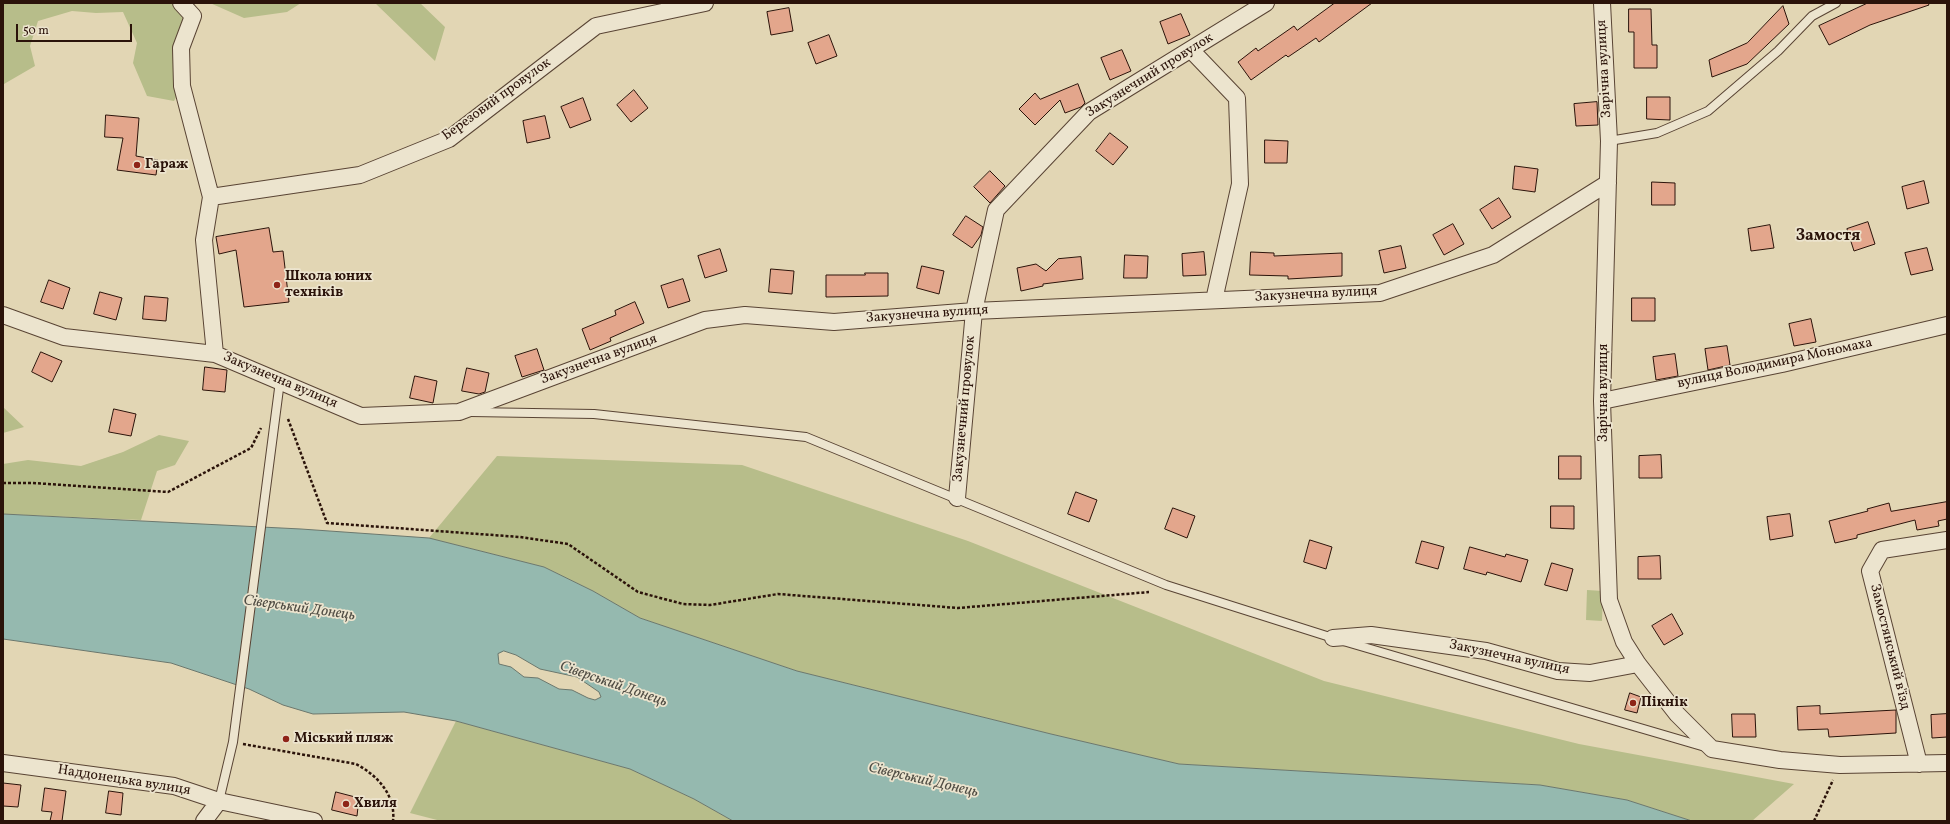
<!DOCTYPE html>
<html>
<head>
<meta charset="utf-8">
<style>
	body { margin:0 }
	#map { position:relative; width:1950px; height:824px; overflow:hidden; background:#e2d6b4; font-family:Vollkorn,serif }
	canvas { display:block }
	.frame { position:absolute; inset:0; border:4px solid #2b130a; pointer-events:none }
	.scale { position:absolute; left:16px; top:24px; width:116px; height:18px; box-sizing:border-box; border:2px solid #2b130a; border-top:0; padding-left:5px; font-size:12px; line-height:14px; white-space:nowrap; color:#2b130a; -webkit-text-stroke:3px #ece4ce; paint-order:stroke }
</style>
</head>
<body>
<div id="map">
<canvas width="1950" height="824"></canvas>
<div class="frame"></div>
<div class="scale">50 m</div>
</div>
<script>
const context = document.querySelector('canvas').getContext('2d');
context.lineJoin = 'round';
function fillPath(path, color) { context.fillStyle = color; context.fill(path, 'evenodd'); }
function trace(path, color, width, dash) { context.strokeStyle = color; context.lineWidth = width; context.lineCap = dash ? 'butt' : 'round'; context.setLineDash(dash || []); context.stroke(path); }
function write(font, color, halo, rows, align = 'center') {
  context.font = font + ' Vollkorn,serif'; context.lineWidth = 3.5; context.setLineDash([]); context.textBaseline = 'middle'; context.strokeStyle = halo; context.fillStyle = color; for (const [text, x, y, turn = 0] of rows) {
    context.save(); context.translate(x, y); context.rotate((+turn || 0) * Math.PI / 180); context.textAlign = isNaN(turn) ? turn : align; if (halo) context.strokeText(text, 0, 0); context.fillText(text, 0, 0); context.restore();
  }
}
const green = new Path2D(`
	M3,3h178l12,13 -11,70 -8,15 -27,-5 -14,-33 4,-20 -14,-31 -27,1 -24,-2 -34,10 -8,25 5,20 -31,18z
	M210,3h91l-14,9 -43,6z
	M375,3h45l25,24 -10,34z
	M3,407l21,20 -21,6z
	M159,435l30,6 -14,24 -18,6 -16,49 -138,-6v-50l25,-4 53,6 42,-14z
	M497,456l245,9 226,76 356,140 255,63 215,40 -42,37h-60l-65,-21 -87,-15 -361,-21 -128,-30 -254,-63 -157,-53 -47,-27 -49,-24 -115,-29z
	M1587,590l16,1 -1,30 -16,-1z
	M456,721l174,48 64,30 39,22h-292l-31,-8z`);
const water = new Path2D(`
	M3,514l298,15 128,9 115,29 49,24 47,27 157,53 254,63 128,30 361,21 87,15 65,21h-959l-39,-22 -64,-30 -174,-48 -52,-9 -91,2 -30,-9 -34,-16 -78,-26 -168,-24zM504,651l12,4 24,14 37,8 22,15 2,5 -6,3 -7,-2 -16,-8 -13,-1 -21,-11 -14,-1 -13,-10 -12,-3 -1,-10z`);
const building = new Path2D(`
	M1335,3h37l-53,39 -3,-4 -28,19 -2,-2 -35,25 -13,-18 18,-14 2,3 36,-25 3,4z
	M1868,3h60l1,2 -59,20 -41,20 -10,-19z
	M1783,6l6,18 -42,40 -35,13 -3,-17 38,-17z
	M789,8l4,23 -22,4 -4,-23z
	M1629,9h22l1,36h5v23h-23v-36h-5z
	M1181,14l9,21 -22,9 -8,-22z
	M829,35l8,21 -21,8 -8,-21z
	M1122,50l9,21 -21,9 -9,-22z
	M1078,84l7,19 -4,4 -16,6 -5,-13 -25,25 -16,-16 16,-16 5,6z
	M634,90l14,18 -17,14 -14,-17z
	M1647,97h23v23l-23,-1z
	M583,98l8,22 -21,8 -9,-21z
	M1597,102l1,23 -22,1 -2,-22z
	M106,115l33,3 -3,38 22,4 -2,15 -39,-5 6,-32 -18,-1z
	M545,116l5,22 -23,5 -4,-22z
	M1110,133l18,14 -15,18 -17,-14z
	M1265,140l23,1 -1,22h-22z
	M1515,166l23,3 -3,23 -22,-3z
	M990,171l15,15 -15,17 -16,-16z
	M1924,181l5,22 -22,6 -5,-22z
	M1652,182l23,1v22h-23z
	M1499,198l12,19 -19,12 -12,-19z
	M966,216l17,11 -2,8 -9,13 -19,-13z
	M1868,222l7,22 -21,7 -7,-22z
	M1453,224l11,20 -20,11 -11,-20z
	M1770,225l4,23 -23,3 -3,-22z
	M269,228l4,24 10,-1 6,51 -45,5 -8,-57 -17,4 -3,-17z
	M1401,246l5,22 -22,5 -5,-22z
	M1927,248l6,22 -22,5 -6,-22z
	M720,249l7,22 -22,7 -7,-22z
	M1204,252l2,23 -23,1 -1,-22z
	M1251,252l23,1v3l68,-3v23l-54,3v-3l-38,-1z
	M1125,255l23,1 -1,22h-23z
	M1081,257l2,22 -40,5v2l-22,5 -4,-23 19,-4 10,7 12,-12z
	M922,266l22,5 -5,23 -22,-6z
	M771,269l23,2 -2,23 -23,-2z
	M865,273h23v23l-62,1v-22h39z
	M683,279l7,22 -22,7 -7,-22z
	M49,280l21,8 -7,21 -22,-7z
	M100,292l22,6 -6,22 -22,-6z
	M145,296l23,2 -2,23 -23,-2z
	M1632,298h23v23h-23z
	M635,302l9,21 -34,15 1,3 -21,9 -8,-21 34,-14 -1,-4z
	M1811,319l5,23 -22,4 -5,-22z
	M1727,346l3,19 -22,5 -3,-21z
	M537,349l7,21 -22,7 -7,-21z
	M41,352l21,9 -10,21 -20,-10z
	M1675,354l3,22 -22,4 -3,-23z
	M205,367l22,3 -2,22 -22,-2z
	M467,368l22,5 -4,19 -6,2 -17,-3z
	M415,376l22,5 -4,22 -23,-5z
	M114,409l22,5 -5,22 -22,-4z
	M1661,455l1,23h-23v-22z
	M1559,456h22v23h-22z
	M1076,492l21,8 -8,22 -21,-8z
	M1947,502v17l-9,2 1,5 -22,4 -2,-10 -58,15v3l-22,5 -6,-22 39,-10 -1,-2 22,-6 2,8z
	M1551,506h23v23l-23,-1z
	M1173,508l22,8 -8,22 -22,-9z
	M1790,514l3,22 -23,4 -3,-23z
	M1310,540l22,7 -6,22 -22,-7z
	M1422,541l22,6 -6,22 -22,-6z
	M1470,547l35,10 1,-3 22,6 -7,22 -34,-10 -1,3 -22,-6z
	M1660,556l1,23h-23v-22z
	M1552,563l21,6 -6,22 -22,-6z
	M1672,614l11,20 -19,11 -12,-19z
	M1630,693l11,4 -4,16 -12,-3z
	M1820,706v8l76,-4v23l-67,4 -1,-8 -30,1 -1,-23z
	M1732,714h23l1,23h-23z
	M1947,714v23l-15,1 -1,-23z
	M3,783l18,2 -3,22 -15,-1z
	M45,788l21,3 -4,30h-12l2,-9 -10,-1z
	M109,791l14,2 -2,22 -15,-2z
	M336,792l23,6 -2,18 -25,-6z`);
const path = new Path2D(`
	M288,419l39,104 193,14 48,7 70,48 45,12 27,1 68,-11 180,14 191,-16
	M3,483h30l135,9 83,-44 10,-20
	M243,744l113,20c21,11 40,31 37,57
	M1814,821l19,-41`);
const service = new Path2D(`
	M1609,141l48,-8 51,-22 70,-60 34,-35 24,-13
	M471,412l123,2 212,23 360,148 167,53 372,109
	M219,801l14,-59 47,-361`);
const minor = new Path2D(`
	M181,3l12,13 -12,32 1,38 29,111 -7,43 11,114
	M1602,3l7,138 -7,260 7,199 15,42 14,22 39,50 35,35 68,11 60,5 107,-2
	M1191,50l46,48 3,86 -26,116
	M211,197l149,-22 89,-36 147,-113 109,-23
	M3,315l61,22 151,17 146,62 98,-4 246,-92 40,-5 89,7 140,-11 406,-18 113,-38 115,-72
	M1602,401l180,-37 165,-39
	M957,498l17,-187 22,-101 93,-98 177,-109
	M1333,638l38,-3 115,16 72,20 32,2 48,-9
	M3,763l171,23 45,15 95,20
	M1919,764l-49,-193 12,-21 65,-10
	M204,821l15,-20`);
const markers = [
	[137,165,4,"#8f2418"],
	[277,285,4,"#8f2418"],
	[1633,703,4,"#8f2418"],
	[286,739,4,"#8f2418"],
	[346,804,4,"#8f2418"]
];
const streetNames = [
	["Зарічна вулиця",1605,69,-93],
	["Закузнечний провулок",1150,76,-32],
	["Березовий провулок",497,100,-36],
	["Закузнечна вулиця",1316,295,-3],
	["Закузнечна вулиця",927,315,-4],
	["Закузнечна вулиця",599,360,-20],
	["вулиця Володимира Мономаха",1775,364,-12],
	["Закузнечна вулиця",280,381,23],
	["Зарічна вулиця",1604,393,-90],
	["Закузнечний провулок",965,409,-85],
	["Замостянський в'їзд",1889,647,76],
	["Закузнечна вулиця",1509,658,12],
	["Наддонецька вулиця",124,781,9]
];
const poiNames = [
	["Гараж",145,165],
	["Школа юних",285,277],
	["техніків",285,293],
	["Пікнік",1641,703],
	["Міський пляж",294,739],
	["Хвиля",354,804]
];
const waterNames = [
	["Сіверський Донець",299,609,8],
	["Сіверський Донець",613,685,19],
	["Сіверський Донець",923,781,13]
];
const quarterNames = [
	["Замостя",1828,237]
];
fillPath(green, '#b7bd8a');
fillPath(water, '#95b9af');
trace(water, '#6b776d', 1);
fillPath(building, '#e3a68c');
trace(building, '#2b130a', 1);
trace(service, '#594434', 10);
trace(minor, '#594434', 18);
trace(path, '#2b130a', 2.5, [3, 2]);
trace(service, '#ece4ce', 8);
trace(minor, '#ece4ce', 16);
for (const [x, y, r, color] of markers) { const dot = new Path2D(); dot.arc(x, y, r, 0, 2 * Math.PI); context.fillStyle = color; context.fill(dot); trace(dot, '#ece4ce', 1.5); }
write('14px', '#2b130a', '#ece4ce', streetNames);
write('bold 14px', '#2b130a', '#ece4ce', poiNames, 'left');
write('italic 15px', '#504d44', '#ece4ce', waterNames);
write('bold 16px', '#2b130a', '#ece4ce', quarterNames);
</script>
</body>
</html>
